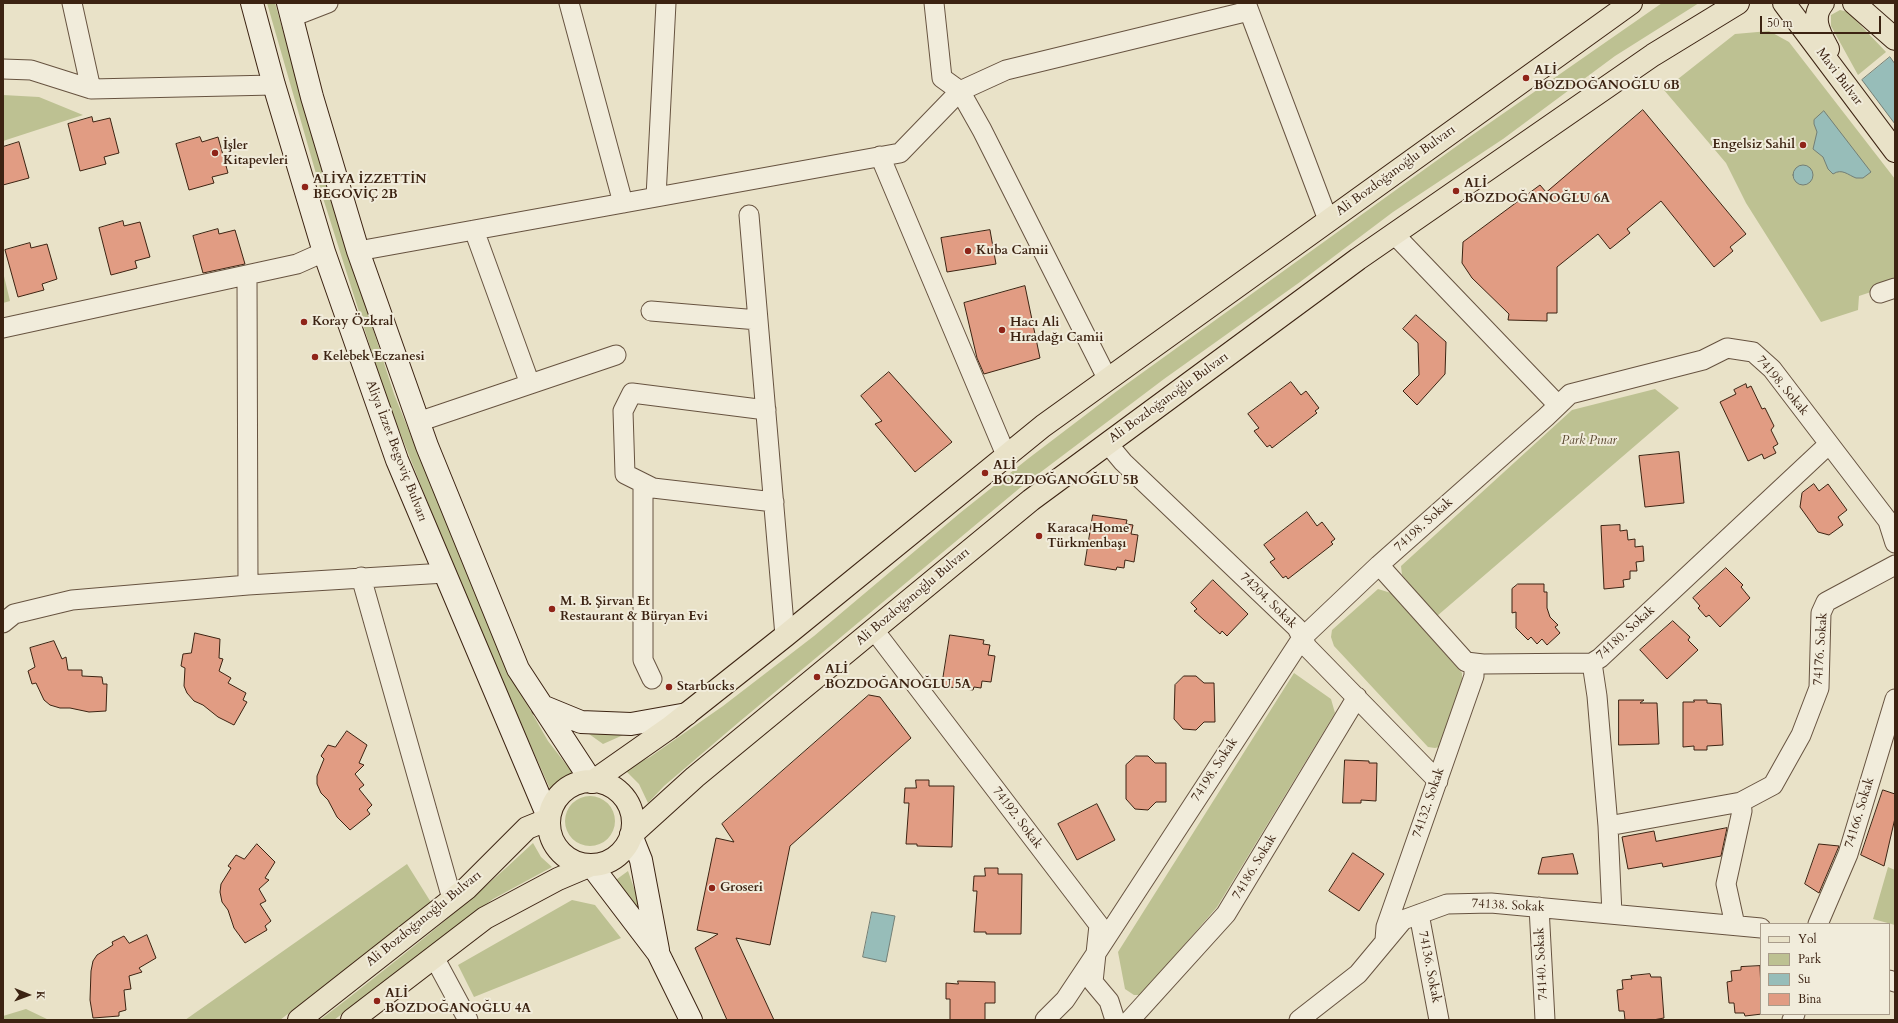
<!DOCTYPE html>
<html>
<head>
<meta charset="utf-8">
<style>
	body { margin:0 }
	#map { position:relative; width:1898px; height:1023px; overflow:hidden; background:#e9e2c8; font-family:Cardo,serif }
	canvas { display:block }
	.frame { position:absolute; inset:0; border:4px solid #3c2312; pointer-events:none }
	.legend { position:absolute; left:1760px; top:923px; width:130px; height:92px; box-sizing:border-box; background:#f1ecdb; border:1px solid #a99c8b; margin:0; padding:5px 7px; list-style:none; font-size:12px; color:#3c2312 }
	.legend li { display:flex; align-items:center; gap:8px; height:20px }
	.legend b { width:20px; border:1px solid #a99c8b }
	.north { position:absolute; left:8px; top:975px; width:40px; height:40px; -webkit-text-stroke:3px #f1ecdb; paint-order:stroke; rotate:91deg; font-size:11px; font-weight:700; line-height:16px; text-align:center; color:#3c2312 }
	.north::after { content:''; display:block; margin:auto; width:14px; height:18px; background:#3c2312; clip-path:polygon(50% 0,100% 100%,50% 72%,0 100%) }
	.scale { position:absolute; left:1760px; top:16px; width:121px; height:18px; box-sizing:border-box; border:2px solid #3c2312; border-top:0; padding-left:5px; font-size:12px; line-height:14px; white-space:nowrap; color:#3c2312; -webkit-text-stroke:3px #f1ecdb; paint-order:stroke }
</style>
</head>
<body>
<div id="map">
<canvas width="1898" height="1023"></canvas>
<div class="frame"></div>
<ul class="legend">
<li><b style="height:5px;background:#e9e2c8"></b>Yol</li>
<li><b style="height:11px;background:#bdc192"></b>Park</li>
<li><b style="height:11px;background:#97bdb9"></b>Su</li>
<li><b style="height:11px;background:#e19c83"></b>Bina</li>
</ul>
<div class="north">K</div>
<div class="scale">50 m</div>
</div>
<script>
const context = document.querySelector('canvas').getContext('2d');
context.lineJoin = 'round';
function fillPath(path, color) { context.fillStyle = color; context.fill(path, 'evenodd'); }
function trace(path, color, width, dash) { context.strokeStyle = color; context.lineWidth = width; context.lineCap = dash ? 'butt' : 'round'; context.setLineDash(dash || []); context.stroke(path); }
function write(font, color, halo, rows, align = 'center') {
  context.font = font + ' Cardo,serif'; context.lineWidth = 4; context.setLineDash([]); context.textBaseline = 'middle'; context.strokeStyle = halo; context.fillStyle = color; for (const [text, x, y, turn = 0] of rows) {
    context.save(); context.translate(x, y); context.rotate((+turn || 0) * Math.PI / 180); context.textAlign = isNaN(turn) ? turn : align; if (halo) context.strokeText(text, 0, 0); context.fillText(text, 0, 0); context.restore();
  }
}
const green = new Path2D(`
	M267,3h8l55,193 64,198 85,210 34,76 35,61 24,31 -21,19 -82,-184 -83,-210 -63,-199z
	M1662,3h37l-84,53 -112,83 -110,73 -93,70 -136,97 -143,108 -282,235 -75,64 -16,17 -9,-19 -14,-14 25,-13 73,-51 91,-70 146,-123 69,-55 88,-67 351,-253z
	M1840,10l8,2 38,40 -28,23 -27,-49v-11z
	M1769,31l20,11 106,137v105l-36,12 -1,14 -37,12 -75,-119 -20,-40 -62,-73 71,-56z
	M3,95l36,2 44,18 -80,26z
	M3,272l7,29 -7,2z
	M1655,389l24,19 -242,208 -35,-41 -1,-9 171,-156z
	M1378,589l13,4 71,80v7l-23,67 -4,1 -7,-1 -94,-101 -3,-9 1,-7z
	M1294,673l37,26 4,14 -118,194 -76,88h-7l-9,-6 -7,-37z
	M582,729l48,3 -27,12z
	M565 821a25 25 0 1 1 50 0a25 25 0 1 1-50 0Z
	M533,843l8,14 11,10 -59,32 -159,121h-14c74,-57 145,-113 213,-177z
	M407,864l25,40 -152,116h-95z
	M1888,867l7,3v55l-22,-6z
	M628,871l22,63 -37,-52z
	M572,900l23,5 26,33 -147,59 -16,-32z
	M26,1009l23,11h-46v-4z`);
const water = new Path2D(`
	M1890,57l5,7v60l-33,-44z
	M1824,111l47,61 -8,6h-7c-8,-3 -14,-10 -23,-4l-5,-5 -5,-12 -10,-8 4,-17 -3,-8v-4z
	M1793 175a10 10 0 1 1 20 0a10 10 0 1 1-20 0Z
	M872,912l23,4 -9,46 -23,-5z`);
const building = new Path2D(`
	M1643,110l103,124 -16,13 3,4 -19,16 -53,-66 -34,28 3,4 -20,16 -12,-15 -41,33v46h-10v8l-39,-1 1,-6 -37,-36 -10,-15 1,-21 77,-57 6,7z
	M92,117l1,5 17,-4 9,35 -15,4 2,7 -26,7 -12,-47z
	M200,137l2,5 16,-5 10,36 -16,4 2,6 -25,7 -13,-46z
	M19,142l10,36 -26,7v-38z
	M123,221l1,5 16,-4 10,35 -15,4 2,7 -26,7 -12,-47z
	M218,229l1,5 16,-4 10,34 -42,9 -10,-37z
	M990,230l6,34 -49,8 -6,-34z
	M30,243l1,5 16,-4 10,35 -15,5 2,6 -26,7 -13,-47z
	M1025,286l15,72 -56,16 -7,-16 -13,-55z
	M1416,315l30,27 -1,32 -28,31 -14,-14 16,-16 -1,-32 -15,-14z
	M889,372l63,70 -37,30 -40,-48 7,-3 -21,-25z
	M1291,382l10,13 5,-4 13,17 -4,3 2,2 -45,35 -2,-3 -3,2 -13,-16 5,-3 -11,-14z
	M1746,384l1,4 4,-2 11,23 3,-1 9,18 -3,4 7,14 -5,3 3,6 -12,6 -2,-5 -14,7 -28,-59 16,-8 -2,-4z
	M1679,452l5,51 -39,4 -6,-51z
	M1814,484l5,7 9,-7 19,26 -9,7 5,8 -14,10 -11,-3 -18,-25 2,-14z
	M1307,512l10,14 5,-4 13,17 -4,3 2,2 -45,35 -2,-3 -3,2 -13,-16 5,-3 -11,-14z
	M1093,515l34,5 -1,4 7,1 -2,9 7,1 -4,27 -9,-2 -1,8 -7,-1 -1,3 -31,-5z
	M1620,525v6l7,-1 1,10 7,-1v8l8,-1 1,15 -8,1 1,9h-7v8l-7,1 1,7 -20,2 -3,-63z
	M1726,568l17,17 -2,2 9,11 -30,29 -11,-12 -3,2 -8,-9 2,-2 -7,-8z
	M1213,580l35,34 -21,22 -5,-5 -2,3 -16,-14 -10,-9 3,-2 -6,-6z
	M1518,584h26v8h3v16l3,9 8,8 -3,2 5,6 -13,12 -5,-6 -5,5 -6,-7 -3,3 -12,-12v-16l-4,1v-24z
	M1673,621l17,16 -2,3 10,10 -31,29 -27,-29z
	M195,633l25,6 -1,19 4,1 -4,12 12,7 -3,5 18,10 -3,7 4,2 -13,23 -16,-8 -15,-12 -9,-4 -7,-8 -3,-7 1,-18 -4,-2 2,-12 8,-1z
	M950,635l34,5 -1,4 7,1 -2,10 7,1 -4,26 -9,-1 -1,7 -7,-1 -1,3 -31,-4z
	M54,641l8,18 4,-2 2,13h14v6l20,1 1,7h4l-1,27 -17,1 -19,-4h-10l-10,-3 -6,-5 -8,-17 -4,1 -4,-13 7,-4 -5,-19z
	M1184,676h12l8,7h10l1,39h-11l-8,8 -13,-1 -9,-10 1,-34z
	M869,695l11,2 31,41 -121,108 -20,99 -34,-7 38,82h-47l-32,-72 23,-14 -21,-4 19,-92 18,4 -12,-18z
	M1619,700h25l-4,3h17l2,41 -40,1z
	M1694,700h13v3l14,1 2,41 -16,1v4h-13v-4l-11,1v-45h11z
	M347,731l20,14 -8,18 5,2 -9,9 9,11 -5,4 13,16 -5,5 3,4 -20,16 -13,-13 -9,-17 -7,-7 -4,-9v-8l7,-17 -3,-3 7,-11 7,2z
	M1136,756h12l7,7h11v39h-10l-8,8 -13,-1 -9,-10v-34z
	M1345,760l24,1v2h8l-1,38 -15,-1v3h-18z
	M916,780h13v6h25l-2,61 -35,-1v-2h-11l3,-41h-5l1,-15h11z
	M1883,790l12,4v24l-11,48 -23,-11z
	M1097,804l18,36 -38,20 -19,-36z
	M1727,828l-6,28 -58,11 -1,-4 -34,6 -6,-32 32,-6 2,10z
	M257,844l18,18 -10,16 4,2 -10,9 7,12 -6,3 11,17 -6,5 2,4 -22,13 -11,-15 -6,-18 -6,-8 -2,-10 1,-8 10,-16 -3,-2 8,-11 8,4z
	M1819,844l20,2 -20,47 -14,-9z
	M1353,853l31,21 -25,37 -30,-20z
	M1573,854l5,20h-40l4,-16z
	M985,868h13v6h24l-1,60h-35v-2h-12l3,-41h-4l1,-15h11z
	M147,935l9,23 -17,10 3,4 -13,4 2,13 -7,1 2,20 -7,2v4l-26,2 -3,-18 1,-29 2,-10 4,-6 16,-10 -1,-3 12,-6 5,7z
	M1760,966l2,48 -17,2 -1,-3h-9l-1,-10h-5l-2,-21 5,-1 -1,-10 10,-1v-3z
	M1650,974l1,3h10l3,41 -11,2h-28l-1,-9h-5l-2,-21 6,-1 -1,-9 10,-1 -1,-3z
	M958,981l37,1v21h-10v17h-35v-21h-4v-16l12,1z`);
const minor = new Path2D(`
	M72,3l19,86
	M569,3l54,200
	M934,3l8,75 18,13 22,39 125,248
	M1246,3l82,217
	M292,17l36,-14
	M3,69l28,1 60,19 183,-4
	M880,156l126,299
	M656,197l10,-194
	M749,215l36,421
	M474,230l56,154
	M1394,234l164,171
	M358,251l542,-98 60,-62 46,-21 243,-59
	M247,276l1,309
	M1880,293l15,-5
	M651,311l107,9
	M3,328l294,-64 27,-12
	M766,410l-134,-17 -9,18 2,63 28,14 121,14
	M418,422l198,-67
	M1108,444l15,18 174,166 10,19 131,134
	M643,483v177l9,19
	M1379,565l87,97 17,2 109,-1 8,-5 229,-214
	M361,577l91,322
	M3,623l11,-9 58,-14 176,-15 197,-12
	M874,630l225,295 -6,57 16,19 6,19
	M1592,663l5,33 11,130 4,88
	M1608,826l133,-24 32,-17 28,-50 18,-47 2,-75 5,-11 69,-37
	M1539,907l6,113
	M1419,914l20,106
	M1818,924l30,-70 47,-155
	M1735,925l-9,-41 16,-73 -1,-9
	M1385,940l1,-13 88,-251v-12
	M434,957l34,63
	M1889,980l6,2
	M1045,1020l20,-20 30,-45 207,-317 77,-73 167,-148 24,-23 133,-34 24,-12 26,4 19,17 116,152 7,22
	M1130,1020l96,-106 131,-217
	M1299,1020l59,-46 45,-54 44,-16 44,-1 270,25
	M1792,1020l3,-6`);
const secondary = new Path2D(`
	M252,3l22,82 50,167 73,208 152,359
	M288,3l24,94 46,154 69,195 91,223 74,113
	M542,706l39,16 50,2 56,-10
	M631,835l10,25 17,90
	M591,865l67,88 33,67`);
const primary = new Path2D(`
	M1784,3l111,148
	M1823,3c-13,15 -3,31 5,46
	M1854,3l41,36
	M549 823a42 42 0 1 1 84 0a42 42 0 1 1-84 0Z
	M592,782l77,-54 116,-92 258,-210 588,-423
	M631,835l64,-58 336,-277 327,-241 295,-204 85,-52
	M299,1020l168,-132 60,-60 22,-9
	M352,1020l133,-102 73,-39 33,-14`);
const markers = [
	[1526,78,4,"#8f2418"],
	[1803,145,4,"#8f2418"],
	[215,153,4,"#8f2418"],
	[305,187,4,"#8f2418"],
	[1456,191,4,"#8f2418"],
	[968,251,4,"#8f2418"],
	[304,322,4,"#8f2418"],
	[1002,330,4,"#8f2418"],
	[315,357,4,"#8f2418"],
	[985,473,4,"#8f2418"],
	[1039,536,4,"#8f2418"],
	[552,609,4,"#8f2418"],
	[817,677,4,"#8f2418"],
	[669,687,4,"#8f2418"],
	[712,888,4,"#8f2418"],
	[377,1001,4,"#8f2418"]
];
const poiNames = [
	["ALİ",1534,71],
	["BOZDOĞANOĞLU 6B",1534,86],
	["Engelsiz Sahil",1795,145,"right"],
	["İşler",223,146],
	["Kitapevleri",223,161],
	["ALİYA İZZETTİN",313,180],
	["BEGOVİÇ 2B",313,195],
	["ALİ",1464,184],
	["BOZDOĞANOĞLU 6A",1464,199],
	["Kuba Camii",976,251],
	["Koray Özkral",312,322],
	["Hacı Ali",1010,323],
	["Hıradağı Camii",1010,338],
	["Kelebek Eczanesi",323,357],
	["ALİ",993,466],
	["BOZDOĞANOĞLU 5B",993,481],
	["Karaca Home",1047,529],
	["Türkmenbaşı",1047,544],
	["M. B. Şirvan Et",560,602],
	["Restaurant & Büryan Evi",560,617],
	["ALİ",825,670],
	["BOZDOĞANOĞLU 5A",825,685],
	["Starbucks",677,687],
	["Groseri",720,888],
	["ALİ",385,994],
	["BOZDOĞANOĞLU 4A",385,1009]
];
const streetNames = [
	["Mavi Bulvar",1839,77,53],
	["Ali Bozdoğanoğlu Bulvarı",1396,171,-36],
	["74198. Sokak",1782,386,50],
	["Ali Bozdoğanoğlu Bulvarı",1169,398,-36],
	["Aliya İzzet Begoviç Bulvarı",396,451,69],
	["74198. Sokak",1424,525,-42],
	["Ali Bozdoğanoğlu Bulvarı",913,597,-40],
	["74204. Sokak",1268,601,44],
	["74180. Sokak",1626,633,-42],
	["74176. Sokak",1821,649,-86],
	["74198. Sokak",1215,770,-57],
	["74132. Sokak",1429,803,-71],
	["74166. Sokak",1860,813,-73],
	["74192. Sokak",1017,818,53],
	["74186. Sokak",1255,867,-59],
	["74138. Sokak",1508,906,3],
	["Ali Bozdoğanoğlu Bulvarı",424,919,-39],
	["74140. Sokak",1542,964,-93],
	["74136. Sokak",1429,967,79]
];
const parkNames = [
	["Park Pınar",1589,441]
];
fillPath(green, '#bdc192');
fillPath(water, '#97bdb9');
trace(water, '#737f76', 1);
fillPath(building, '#e19c83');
trace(building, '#3c2312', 1);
trace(minor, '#675340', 21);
trace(secondary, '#3c2312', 24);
trace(primary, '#3c2312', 24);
trace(minor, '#f1ecdb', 19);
trace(secondary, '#f1ecdb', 22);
trace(primary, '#e9e2c8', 22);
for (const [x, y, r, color] of markers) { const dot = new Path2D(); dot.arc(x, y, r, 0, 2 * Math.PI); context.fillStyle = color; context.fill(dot); trace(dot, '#f1ecdb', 1.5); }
write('bold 13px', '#3c2312', '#f1ecdb', poiNames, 'left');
write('13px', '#3c2312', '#f1ecdb', streetNames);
write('italic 13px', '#5c4a32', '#f1ecdb', parkNames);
</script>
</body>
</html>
